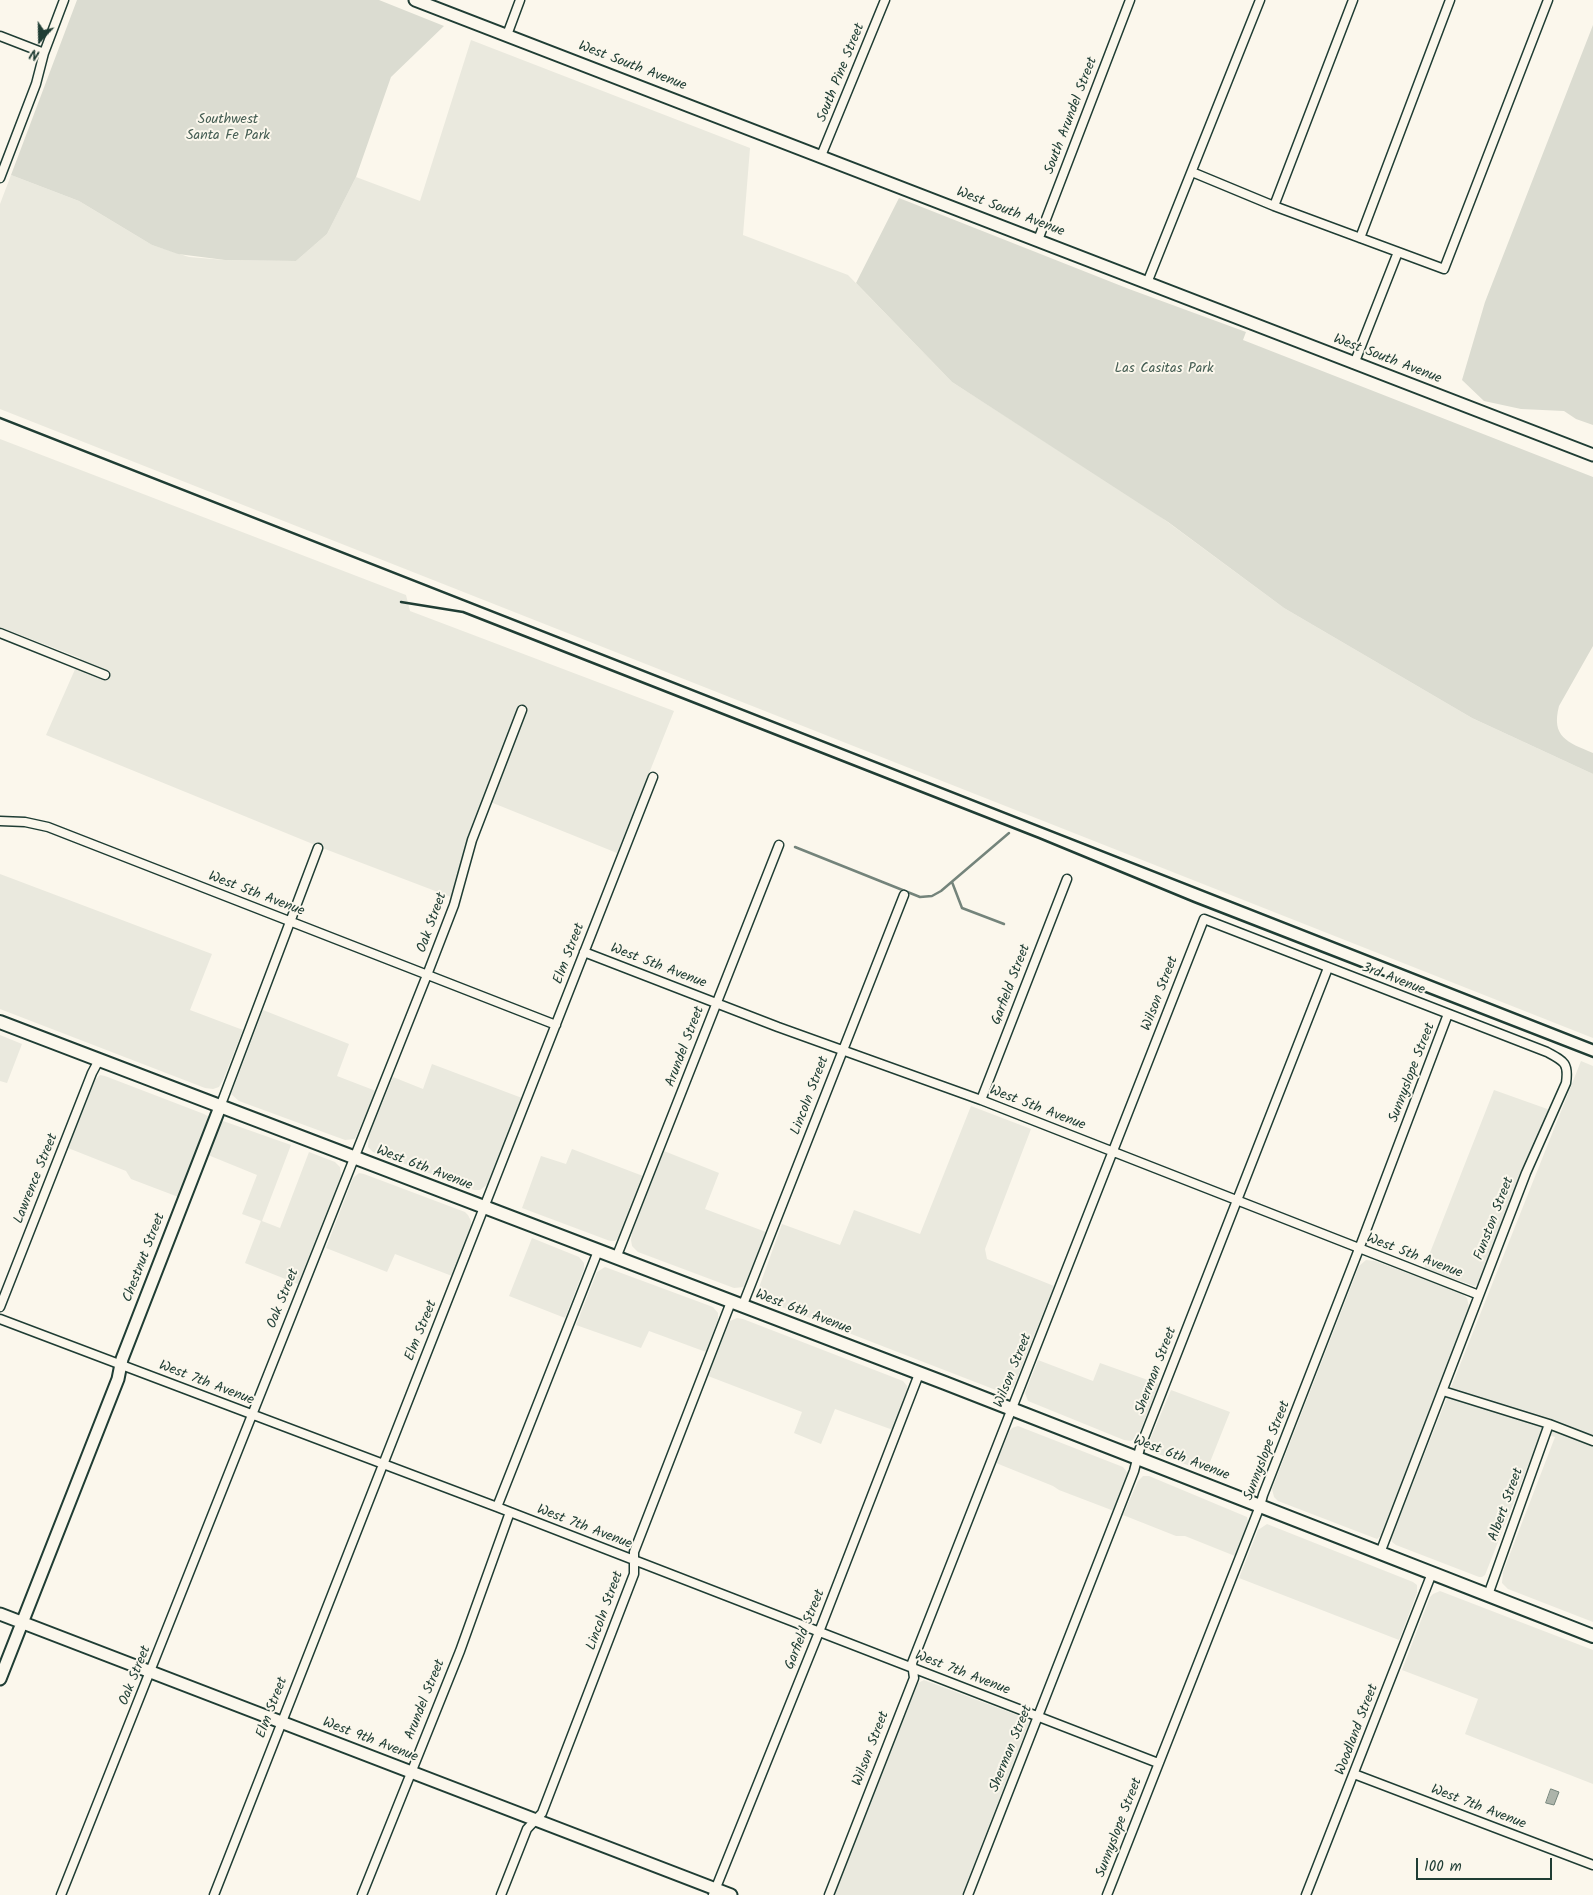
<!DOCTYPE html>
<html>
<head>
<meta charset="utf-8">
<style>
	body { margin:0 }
	#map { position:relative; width:1593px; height:1895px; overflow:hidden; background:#fbf7ec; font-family:Kalam,sans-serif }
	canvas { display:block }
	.north { position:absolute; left:15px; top:15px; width:50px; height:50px; -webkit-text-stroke:4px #fbf7ec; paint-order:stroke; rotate:201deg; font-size:14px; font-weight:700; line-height:20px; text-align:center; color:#1f3d34 }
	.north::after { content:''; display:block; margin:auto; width:18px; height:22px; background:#1f3d34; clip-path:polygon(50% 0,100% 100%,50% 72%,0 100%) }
	.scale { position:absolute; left:1416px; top:1858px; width:136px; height:22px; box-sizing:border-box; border:2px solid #1f3d34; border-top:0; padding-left:6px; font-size:15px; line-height:18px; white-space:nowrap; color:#1f3d34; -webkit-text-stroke:4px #fbf7ec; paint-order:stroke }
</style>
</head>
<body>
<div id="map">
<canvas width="1593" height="1895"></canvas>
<div class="north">N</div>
<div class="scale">100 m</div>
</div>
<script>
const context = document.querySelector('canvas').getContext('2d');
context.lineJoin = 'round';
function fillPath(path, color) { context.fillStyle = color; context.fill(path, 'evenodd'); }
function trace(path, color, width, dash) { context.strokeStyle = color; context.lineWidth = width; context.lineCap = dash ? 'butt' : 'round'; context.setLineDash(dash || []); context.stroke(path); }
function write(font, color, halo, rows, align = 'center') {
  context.font = font + ' Kalam,sans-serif'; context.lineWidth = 4; context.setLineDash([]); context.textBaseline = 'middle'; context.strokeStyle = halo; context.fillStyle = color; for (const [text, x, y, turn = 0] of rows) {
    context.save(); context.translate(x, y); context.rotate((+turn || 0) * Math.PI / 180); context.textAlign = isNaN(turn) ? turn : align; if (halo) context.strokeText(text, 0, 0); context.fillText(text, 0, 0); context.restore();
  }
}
const built = new Path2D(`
	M471,40l279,108 -7,87 105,40 104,107 198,127 134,99 188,110 121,56v264l-1593,-629v-205l11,-29 68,26 73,44 37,12 36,3 71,1 31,-27 29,-57 64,24z
	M0,439l406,156 4,16 264,100 -57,142 -134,-54 -32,98 -126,-48 -279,-114 34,-77 -80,-31z
	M0,874l212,80 -22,56 53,20 -20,50 -4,7 -6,2 -8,-1 -205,-79z
	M263,1010l86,34 -12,32 39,15 -21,48 -10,1 -106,-39 -8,-7z
	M0,1035l22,9 -15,39 -7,-2z
	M1581,1061l12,5v556l-85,-33 -6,-6 1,-11 52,-135 -14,-4 -56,142 -3,2h-3l-83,-32 -4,-3 -1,-4z
	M432,1064l90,34 -34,86 -8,6h-6l-101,-38 -5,-5 1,-12 24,-58 30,12z
	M100,1075l5,1 99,38 5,3v3l-28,78 -50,-19 -5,-8 -58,-23 27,-68z
	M1494,1090l59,21 -75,173 -4,2 -50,-18z
	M971,1106l60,23 -46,120 2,10 67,27 -40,100 -7,7 -6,-1 -235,-91 -6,-3 -3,-5 25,-69 58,21 14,-35 66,24z
	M223,1121l68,24 -29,76 18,7 29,-76 26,10 5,5 1,9 -43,108 -53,-21 16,-42 -19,-7 15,-39 -49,-20 12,-31z
	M572,1149l71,27 -23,60 -5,5h-5l-88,-33 19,-52 25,8z
	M664,1151l55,22 -14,36 61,23 -22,55 -10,1 -96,-36 -6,-6 -1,-6 1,-8z
	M359,1173l5,1 101,38 3,3 3,6v7l-19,48 -57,-22 -8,18 -61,-24 27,-70z
	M532,1238l47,19 5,6v6l-19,49 -56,-22z
	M1366,1260l9,1 86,32 6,5 2,9 -86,227 -6,5 -99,-38 -4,-4 -2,-8 87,-223z
	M605,1267l108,40 5,6v6l-12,33 -57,-21 -8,17 -65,-23 21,-53z
	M737,1318l6,1 160,62 4,5v5l-14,39 -58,-21 -14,35 -27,-11 8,-21 -94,-36 20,-51 2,-4z
	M1038,1360l55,21 7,-18 59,21 -21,53 -7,4 -7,-1 -96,-39 -3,-8z
	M1171,1390l59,22 -24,60 -53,-20 -4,-4v-6z
	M1018,1426l105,41 4,5v6l-13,33 -55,-21 -6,-4 -57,-23 13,-31 3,-4z
	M1143,1476h6l98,41 1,5 -13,34 -50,-20h-9l-53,-21 15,-34z
	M1267,1524l146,58 4,3v8l-18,47 -160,-62 19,-48z
	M1440,1591l153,59v134l-128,-50 13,-35 -76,-29 28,-73 3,-3z
	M924,1680l101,38 4,5 -67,172h-128l84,-212z`);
const green = new Path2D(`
	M77,0h302l65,26 -53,51 -35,100 -29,57 -31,27 -71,-1 -47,-6 -26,-9 -73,-44 -68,-26z
	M1593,25v400l-17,-6 -12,-8 -43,-2 -37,-8 -22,-21 23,-78z
	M899,198l230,91 117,43 -3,8 350,137v169l-34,60c-8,31 8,36 34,47v21l-121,-56 -188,-110 -116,-86 -216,-140 -96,-99z`);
const water = new Path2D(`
	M1551,1789l8,3 -5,13 -8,-2z`);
const stream = new Path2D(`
	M795,847l125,50 12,-1 9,-5 68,-58
	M952,882l10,26 42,16`);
const street = new Path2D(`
	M507,35l13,-35
	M0,36l44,17
	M821,156l64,-156
	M1192,172l82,34 170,63 104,-269
	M0,178l36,-94 8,-31 20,-53
	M1274,206l79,-206
	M1360,238l90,-238
	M1038,240l92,-240
	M1147,283l113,-283
	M1354,364l44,-112
	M0,633l105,42
	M0,821l25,1 23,5 508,198
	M584,952l194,75 203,73 498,195
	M981,1100l86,-221
	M220,1107l98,-259
	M616,1258l163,-413
	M0,1307l92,-234 7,-13
	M742,1307l162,-412
	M0,1319l497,188 661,256
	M1443,1391l106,33 44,17
	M497,1507l101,-256
	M1488,1595l61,-171
	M1354,1774l239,91
	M61,1895c124,-306 243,-614 366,-920l27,-70 18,-65 50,-130
	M214,1895l439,-1118
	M362,1895l98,-244 50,-139
	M501,1895l26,-66 15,-16 92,-239v-22l97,-250
	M713,1895l106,-263 100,-258
	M829,1895l85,-217 -2,-15 292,-744 343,133c17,9 22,11 19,31l-40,90 -146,380
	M968,1895l166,-424 6,-23 188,-480
	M1107,1895l153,-389 3,-11 96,-246 89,-235
	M1306,1895l126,-322`);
const secondary = new Path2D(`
	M415,0l1178,455
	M0,1614l731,281
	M0,1679l118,-300 4,-20 98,-252`);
const primary = new Path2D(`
	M0,1022l945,361 648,253`);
const rail = new Path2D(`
	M0,418l1593,626
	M401,602l62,10 576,226 155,64 399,155`);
const streetNames = [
	["West South Avenue",632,67,21],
	["South Pine Street",842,73,-68],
	["South Arundel Street",1072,116,-69],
	["West South Avenue",1010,213,21],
	["West South Avenue",1387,360,21],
	["West 5th Avenue",256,895,21],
	["Oak Street",433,923,-70],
	["Elm Street",570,954,-69],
	["West 5th Avenue",658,967,21],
	["3rd Avenue",1393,980,21],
	["Garfield Street",1012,985,-69],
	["Wilson Street",1161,994,-69],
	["Arundel Street",686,1047,-69],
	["Sunnyslope Street",1413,1073,-69],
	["Lincoln Street",811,1096,-69],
	["West 5th Avenue",1037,1109,21],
	["West 6th Avenue",424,1169,21],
	["Lawrence Street",37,1179,-68],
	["Funston Street",1495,1219,-69],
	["West 5th Avenue",1414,1257,21],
	["Chestnut Street",145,1258,-69],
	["Oak Street",284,1299,-68],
	["West 6th Avenue",803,1313,21],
	["Elm Street",422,1331,-68],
	["Wilson Street",1014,1371,-68],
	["Sherman Street",1157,1371,-69],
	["West 7th Avenue",206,1384,21],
	["Sunnyslope Street",1268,1451,-69],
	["West 6th Avenue",1181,1459,21],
	["Albert Street",1507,1505,-70],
	["West 7th Avenue",584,1528,21],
	["Lincoln Street",606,1611,-70],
	["Garfield Street",806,1630,-68],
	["West 7th Avenue",962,1674,21],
	["Oak Street",136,1676,-68],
	["Arundel Street",426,1700,-68],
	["Elm Street",273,1708,-69],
	["Woodland Street",1358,1730,-69],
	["West 9th Avenue",370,1741,21],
	["Wilson Street",872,1749,-69],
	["Sherman Street",1012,1749,-68],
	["West 7th Avenue",1478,1808,21],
	["Sunnyslope Street",1120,1828,-69]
];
const parkNames = [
	["Southwest",228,121],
	["Santa Fe Park",228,137],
	["Las Casitas Park",1164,370]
];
fillPath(built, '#eae9de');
fillPath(green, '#dbdcd1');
fillPath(water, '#adb4aa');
trace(water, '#74847b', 1);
trace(stream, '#74847b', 2.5);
trace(street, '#1f3d34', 11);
trace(secondary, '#1f3d34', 15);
trace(primary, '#1f3d34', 16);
trace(street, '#fbf7ec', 8);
trace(secondary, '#fbf7ec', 11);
trace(primary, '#fbf7ec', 12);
trace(rail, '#1f3d34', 2.5);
write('14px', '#1f3d34', '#fbf7ec', streetNames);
write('14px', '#455d53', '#fbf7ec', parkNames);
</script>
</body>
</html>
